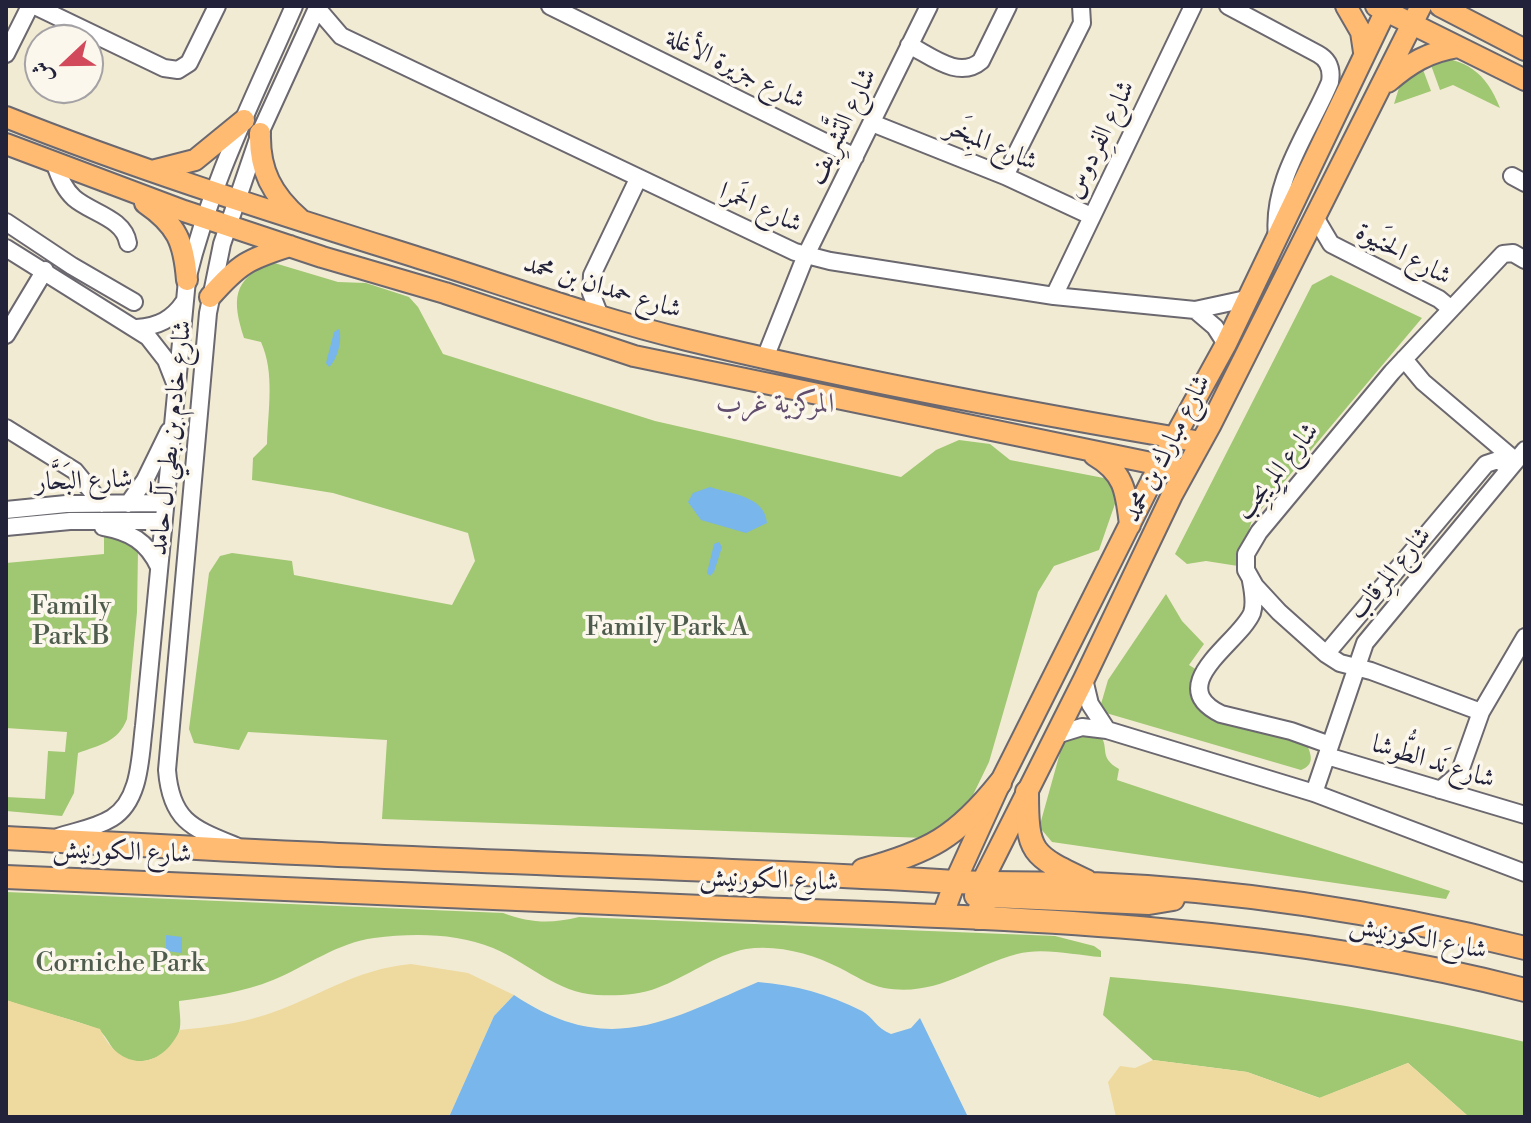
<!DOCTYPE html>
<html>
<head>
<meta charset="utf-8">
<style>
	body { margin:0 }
	#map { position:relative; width:1531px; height:1123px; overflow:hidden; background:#f2ebd3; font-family:"Libre Bodoni",Amiri,serif }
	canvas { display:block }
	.frame { position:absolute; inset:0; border:8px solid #22223b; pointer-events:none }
	.north { position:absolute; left:24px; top:24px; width:80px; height:80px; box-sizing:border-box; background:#fbf7ec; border:2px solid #a4a2a5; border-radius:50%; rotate:248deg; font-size:22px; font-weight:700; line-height:32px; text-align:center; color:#22223b }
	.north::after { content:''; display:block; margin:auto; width:28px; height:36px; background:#d1495b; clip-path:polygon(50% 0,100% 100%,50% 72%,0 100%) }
</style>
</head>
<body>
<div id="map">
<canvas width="1531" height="1123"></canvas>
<div class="frame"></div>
<div class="north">ش</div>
</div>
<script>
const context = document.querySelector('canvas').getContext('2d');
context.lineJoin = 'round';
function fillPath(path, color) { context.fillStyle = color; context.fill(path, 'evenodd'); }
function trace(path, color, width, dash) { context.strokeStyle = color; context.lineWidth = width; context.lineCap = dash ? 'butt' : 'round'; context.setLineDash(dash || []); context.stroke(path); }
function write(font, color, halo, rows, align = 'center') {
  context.font = font + ' "Libre Bodoni",Amiri,serif'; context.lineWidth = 7; context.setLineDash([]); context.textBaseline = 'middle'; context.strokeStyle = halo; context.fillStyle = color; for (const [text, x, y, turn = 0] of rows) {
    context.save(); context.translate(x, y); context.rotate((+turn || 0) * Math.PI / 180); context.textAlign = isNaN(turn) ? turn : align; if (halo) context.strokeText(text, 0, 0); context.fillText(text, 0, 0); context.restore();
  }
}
const green = new Path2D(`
	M1428,57c38,1 58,15 72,51l-47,-23 -13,5z
	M1419,59l12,32 -37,13 8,-26z
	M271,262l67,20 28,1 43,14 9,10 25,47 212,67 246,56 35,-27 23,-10 31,4 20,16 99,19 8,19 -18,52 -45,16 -16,26 -49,170 -16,33 -17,20 -30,23 -544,-19 5,-79 -139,-8 -9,18 -45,-7 -5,-14 20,-156 11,-17 12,-3 60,8 2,14 158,30 23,-44 -7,-28 -135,-40 -81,-13 1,-22 14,-14c1,-34 8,-71 -6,-102l-17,-4c-12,-38 -12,-58 27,-76z
	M1331,275l91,43 -170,202 -14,46 -32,-5 -19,3 -12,-10 137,-269z
	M104,534l8,1 26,16 -1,61 -10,107c-9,23 -27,26 -49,34l-4,40 -12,23 -56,-5v-14l39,2 3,-48 17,1 2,-20 -61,-4v-165l98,-9z
	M1166,594l16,27 22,23 -15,21 8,5c-7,20 -4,31 13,43l97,32c5,11 7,20 -6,25l-195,-57 -5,-9 7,-24z
	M1071,734l29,1c10,13 -2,22 19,34l-2,11 333,111 -4,8 -394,-57 -11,-13v-8l22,-79z
	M6,892l497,21c27,10 48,11 76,4l476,19 39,10 7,5v6c-26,-2 -59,-10 -84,-3 -48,13 -79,43 -133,34 -16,-3 -30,-13 -44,-20 -27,-14 -63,-24 -94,-19 -32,6 -59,28 -89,39 -18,7 -40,8 -60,7 -40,-2 -68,-32 -104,-47 -37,-15 -80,-15 -119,-10 -35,4 -69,29 -101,42 -29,12 -63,17 -94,21 0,10 3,22 0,31 -6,24 -40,38 -60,23 -9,-7 -14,-24 -24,-27 -29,-11 -60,-17 -89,-28z
	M1110,977c140,11 278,33 415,65v75h-56l-61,-54 -88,35 -73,-26 -94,-12 -50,-45z`);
const sand = new Path2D(`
	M411,964l57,9 46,22 -20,21 -45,101h-443v-117l94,29c19,42 60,43 80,1 29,-3 58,-6 85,-15 52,-17 90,-46 146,-51z
	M1153,1060l94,12 72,26 89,-35 61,54h-353l-8,-35 12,-16 15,2z`);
const water = new Path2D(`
	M339,329c4,10 -2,32 -10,38l-3,-4 8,-31z
	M710,487c21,7 55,9 57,36l-21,10 -45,-13 -13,-18 5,-9z
	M719,542l3,5 -8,25 -4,4 -3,-3 7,-29z
	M166,935l16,2v16l-16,-2z
	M758,982c38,3 70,12 104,29 11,6 14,17 29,23l20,-6 9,-10 48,99h-519l45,-101 20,-21c95,63 152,26 244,-13z`);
const minor = new Path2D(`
	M35,6l129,62 14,2 11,-7 28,-57
	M550,6l305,151
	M1228,6l90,48c11,6 14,16 12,28 -21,50 -59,99 -53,155
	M317,8l24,28 454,216 35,9 224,35 141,14 51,-11
	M909,45c22,11 50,35 72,16l27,-55
	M6,54l24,-48
	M872,123l133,53 86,40
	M55,164c4,13 9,25 19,34 17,15 50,20 54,45
	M1005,176l73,-145 4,-8 -1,-17
	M1512,176l13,7
	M1315,217l16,27 108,55 12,10
	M6,222l66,44 62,36
	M6,248l142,89 18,23 9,23
	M1054,296l139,-290
	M1195,310l20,17 11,17
	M600,316l-9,-23 1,-18 46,-96
	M137,328c21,-2 35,-8 47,-26
	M6,335l39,-65
	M765,358l41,-103 123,-249
	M1404,359l19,23 93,79
	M6,428l69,43 27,33
	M128,504l17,-24 24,-49
	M6,510l60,-6 99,-1
	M6,527l64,-6h93
	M103,527c27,5 44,14 56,40
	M1251,581c2,10 4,23 1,32 -12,29 -90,72 -31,101l70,17 39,14
	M1326,654l160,-190 12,-4 12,8
	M1084,679l6,25 17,26
	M1481,712l-110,-41 -31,-8 -14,-9 -47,-42 -24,-26 -9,-16v-16l13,-22 133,-160 111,-118 10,-1 12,7
	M1056,735l26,-8 25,3 207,63 211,80
	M1327,756l198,59
	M1440,790l19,-16 22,-62 44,-75
	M1314,793l51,-150 160,-193
	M58,837c18,-6 38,-9 54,-19 29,-18 28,-62 32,-92l43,-446c24,-99 67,-182 107,-274
	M236,846c-44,-18 -65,-25 -69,-76l41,-457 14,-69 38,-111 58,-127`);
const major = new Path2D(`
	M1346,6l15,26 3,20
	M1376,6l149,74
	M1440,6l85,44
	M1388,82c22,-19 40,-30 70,-35
	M6,117c135,54 274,97 413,141 89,28 177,60 268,82 169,41 342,73 514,102
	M260,133c-1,37 12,62 40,86
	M6,144l178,67 138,46 123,36 189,63 551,114
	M152,171l43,-11 49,-40
	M145,203c32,22 39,39 42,77
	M210,297c29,-33 38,-38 80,-51
	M1094,455c31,18 32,37 36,70
	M975,896l109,-217 88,-184 38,-69 211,-420
	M942,917l13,-35 45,-99 160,-319 66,-120 162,-338`);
const highway = new Path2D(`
	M1027,792c0,61 4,63 59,89
	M6,838c135,7 270,15 406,20 181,8 362,13 543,24 46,2 93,1 138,2 146,6 291,29 432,64
	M863,870c66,-18 94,-33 137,-87
	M6,877c240,10 480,21 720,31 268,10 538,14 799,82
	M977,918l5,-16 10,-6 157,7 24,-4`);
const streetNames = [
	["شارع جزيرة الأغلة",735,70,26],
	["شارع التَّشرِيف",843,127,-64],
	["شارع الفِردوس",1101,140,-64],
	["شارع المِبخَر",991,146,23],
	["شارع الحَمرا",760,209,24],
	["شارع الحنَيوة",1403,255,28],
	["شارع حمدان بن محمد",602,288,17],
	["شارع خادم بن بطي آل حامد",172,438,-84],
	["شارع مبارك بن محمد",1168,449,-63],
	["شارع المِرِيجِب",1278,472,-51],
	["شارع البَحَّار",84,482,-2],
	["شارع المِرقاب",1391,574,-50],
	["شارع نَد الطُّوشا",1433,763,17],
	["شارع الكورنيش",122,853,2],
	["شارع الكورنيش",769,881,2],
	["شارع الكورنيش",1418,939,11]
];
const parkNames = [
	["Family",71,608],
	["Park B",71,638],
	["Family Park A",667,629],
	["Corniche Park",120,965]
];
const neighbourhoodNames = [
	["المركزية غرب",775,405]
];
fillPath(green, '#a0c772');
fillPath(sand, '#eeda9e');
fillPath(water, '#78b6eb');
trace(minor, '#6b6870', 20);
trace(major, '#6b6870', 24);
trace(highway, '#6b6870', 26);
trace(minor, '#fff', 16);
trace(major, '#febb71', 20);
trace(highway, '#febb71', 22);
write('26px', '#22223b', '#fbf7ec', streetNames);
write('26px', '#4e5c4e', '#fbf7ec', parkNames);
write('28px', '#614d6d', '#fbf7ec', neighbourhoodNames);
</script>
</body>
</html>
